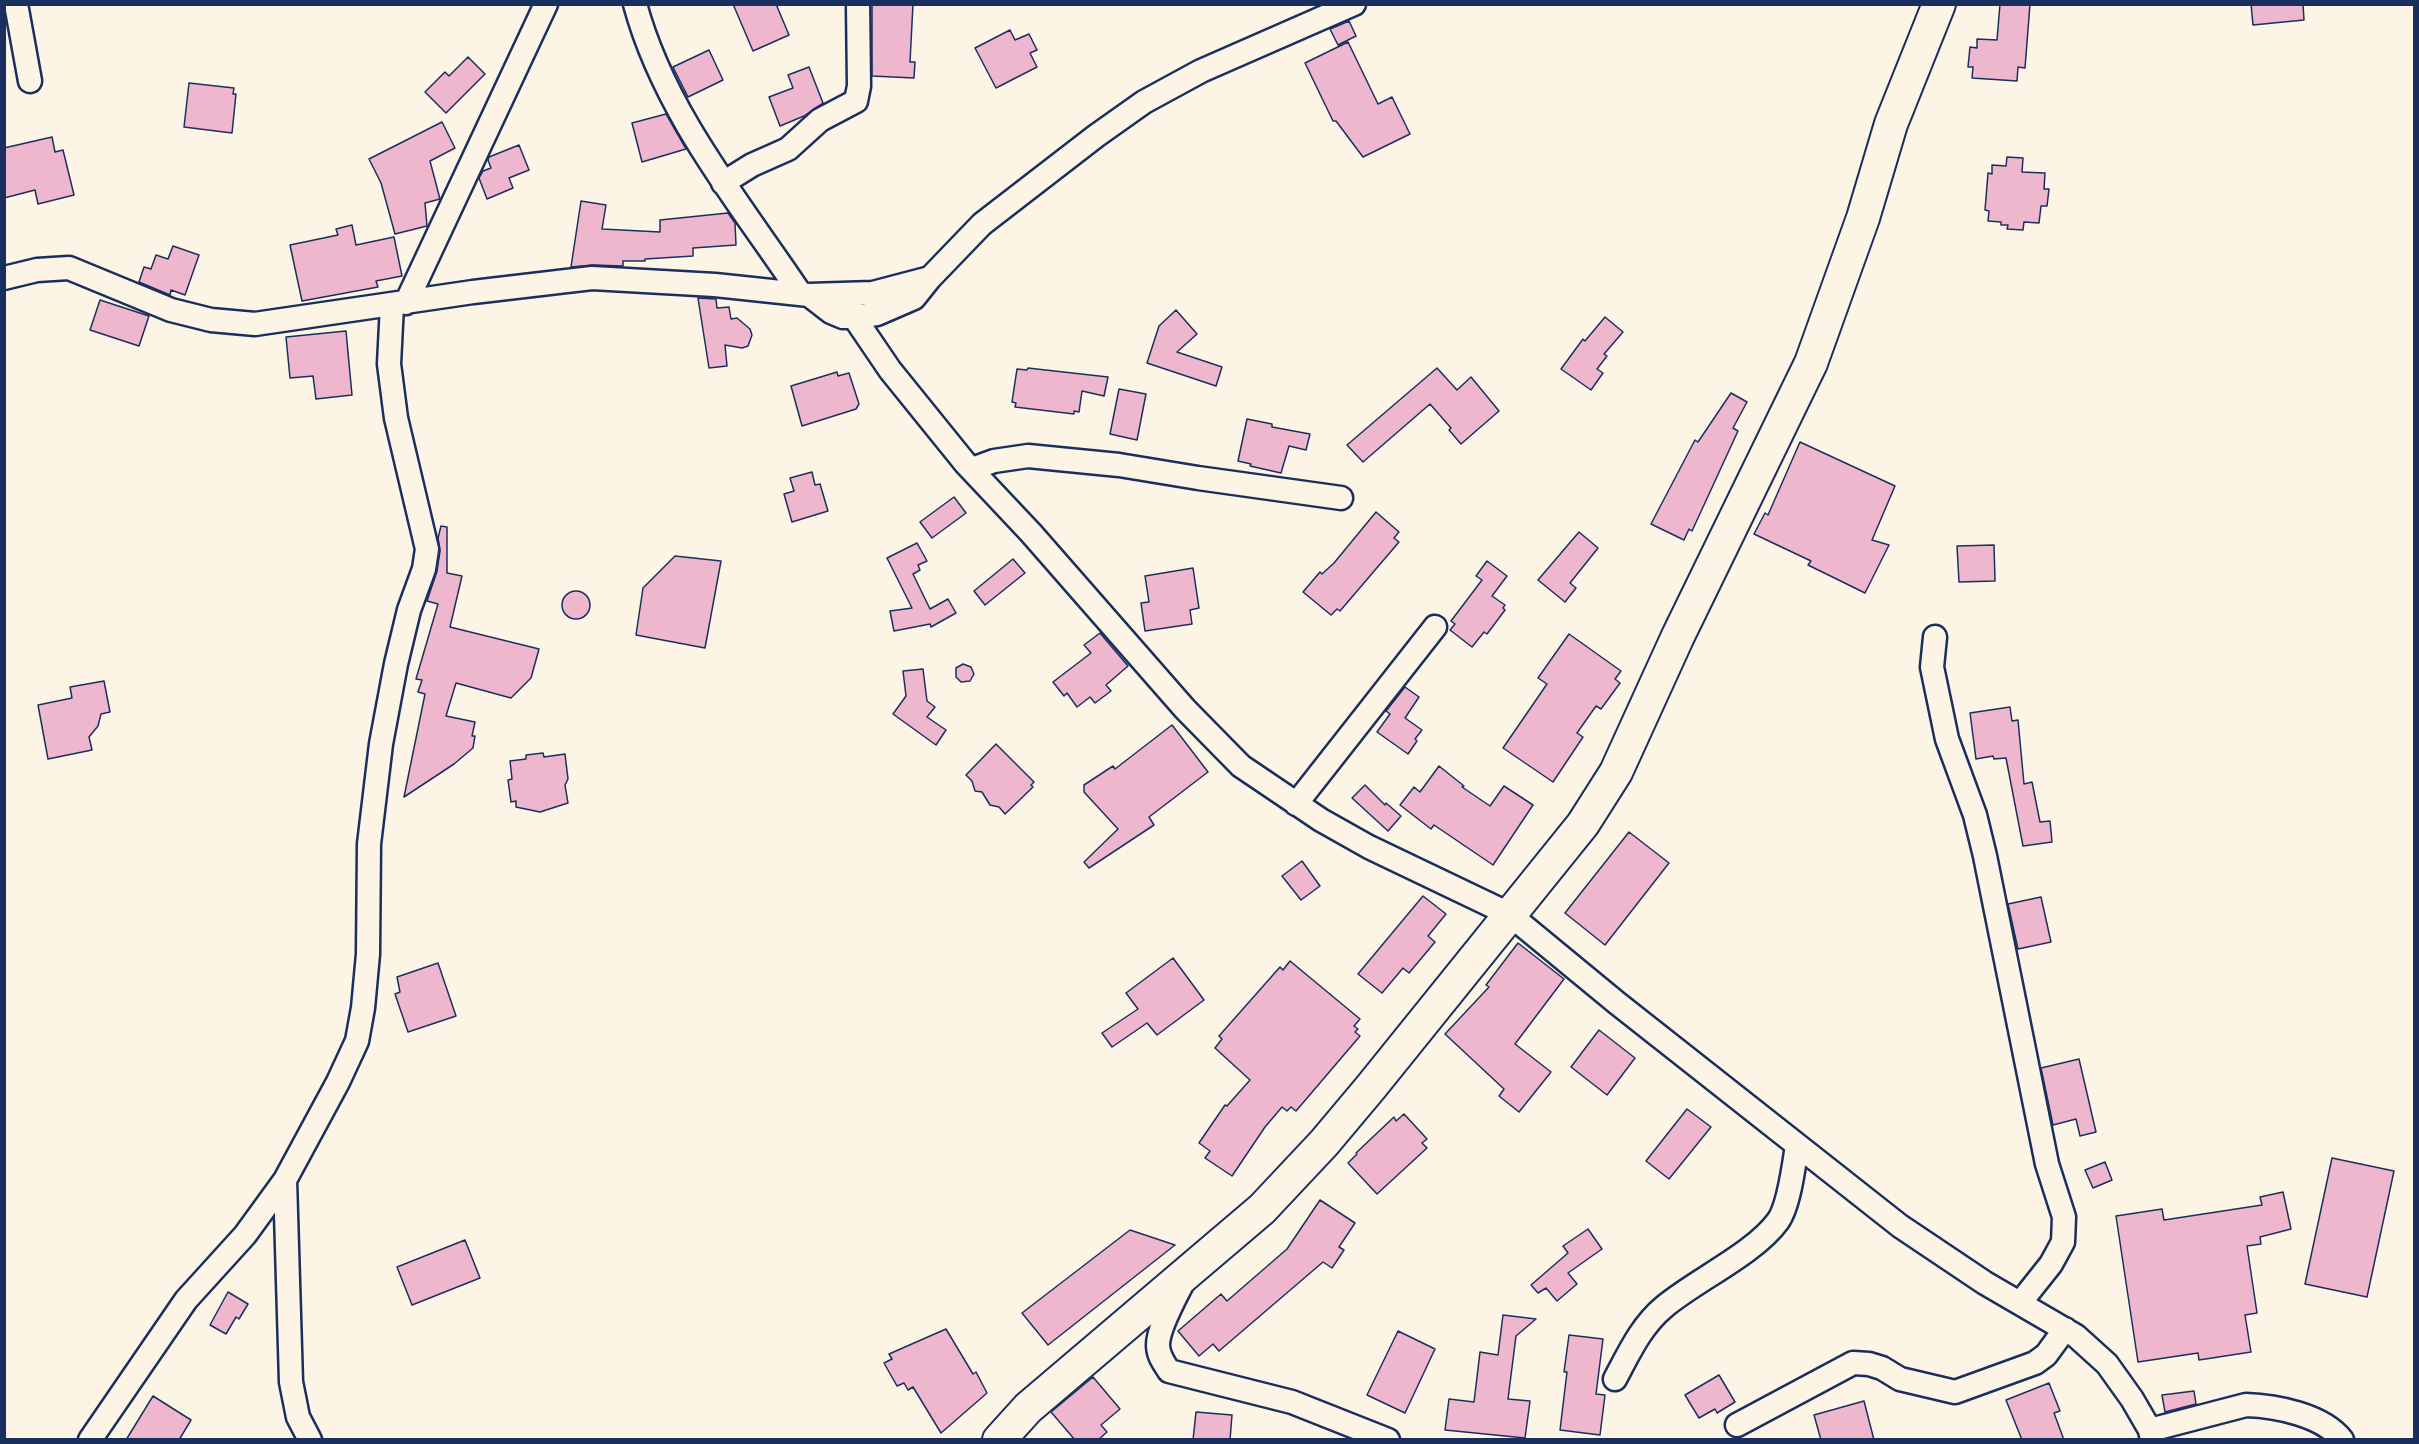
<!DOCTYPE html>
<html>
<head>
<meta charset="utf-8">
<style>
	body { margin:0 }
	#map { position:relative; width:2419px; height:1444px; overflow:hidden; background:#fcf5e5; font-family:"Patrick Hand",sans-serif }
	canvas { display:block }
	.frame { position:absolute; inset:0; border:6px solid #1b2f5e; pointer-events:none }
</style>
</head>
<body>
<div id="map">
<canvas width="2419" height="1444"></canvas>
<div class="frame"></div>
</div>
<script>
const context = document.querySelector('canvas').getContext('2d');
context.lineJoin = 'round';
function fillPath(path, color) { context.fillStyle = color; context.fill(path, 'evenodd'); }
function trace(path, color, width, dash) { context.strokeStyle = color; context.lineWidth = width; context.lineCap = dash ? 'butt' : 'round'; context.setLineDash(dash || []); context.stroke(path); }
const building = new Path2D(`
	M733,4h43l13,31 -36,16z
	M872,4h41l-3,58h5l-1,16 -42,-2z
	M2000,4h30l-5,64 -7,-1 -1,14 -45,-3 1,-11h-5l2,-20 7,1v-9l20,1z
	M2251,4h52l1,16 -51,5z
	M1349,21l7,15 -18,9 -8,-16z
	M1010,30l5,10 14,-6 8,16 -7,3 7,14 -41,21 -21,-40z
	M1348,42l30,62 14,-7 18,37 -47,23 -27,-36h-3l-28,-58z
	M709,50l14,30 -35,17 -15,-30z
	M468,57l17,17 -39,39 -21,-21 20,-20 4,4z
	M809,67l14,36 -19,13 -24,10 -11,-29 24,-9 -5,-13z
	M189,83l45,5 -1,6h3l-4,39 -48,-6z
	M666,114l20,35 -44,13 -10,-39z
	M442,122l13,26 -25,13 10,38 -15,4 2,23 -32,8 -14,-51 -12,-24z
	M52,137l3,15 8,-2 11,45 -36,9 -3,-14 -31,8v-50z
	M519,145l10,25 -20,8 4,10 -26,11 -8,-21 4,-7 8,-3 -3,-8 1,-3z
	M2007,157l16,1 -1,14 23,1 -1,16h5l-2,17h-6l-2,17 -15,-1 -1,8 -16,-1 1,-4h-7v-3l-13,-1 1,-10 -4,-1 3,-37 4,1v-9l14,1z
	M581,201l25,4 -4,24 58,3v-12l68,-7 7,10 1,22 -43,3v8l-48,3v2h-22v5l-30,-1 -22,2z
	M352,225l4,20 38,-8 8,39 -26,5 2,6 -76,14 -12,-56 48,-10 -2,-6z
	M173,246l26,9 -14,40 -14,-5 -1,5 -31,-13 5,-15 7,2 5,-14 12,4z
	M698,298l18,1 1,9 12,-1 2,12 6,-1 13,11 2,6 -4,11 -6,2 -17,-3 2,21 -18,2z
	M100,300l49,16 -10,30 -49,-16z
	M1176,310l21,24 -20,18 45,15 -6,19 -69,-23 12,-37z
	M1605,317l18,15 -19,22 3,2 -10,13 6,4 -12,17 -30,-21 22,-30 2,2z
	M346,331l6,64 -36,4 -3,-23 -23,2 -4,-41z
	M1028,368l80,9 -4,19 -22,-5 -3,21 -5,-1v3l-59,-7 1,-4 -4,-1 5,-33 10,1z
	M1437,368l20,22 14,-13 28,34 -38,33 -12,-14 2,-2 -21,-24 -67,58 -16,-17z
	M837,372l1,4 11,-3 10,31 -3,5 -54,17 -11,-40z
	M1119,389l27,5 -9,46 -27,-6z
	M1731,393l16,9 -14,26 5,3 -46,100 -3,-2 -5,11 -33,-16 44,-84 3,2z
	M1247,419l25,5v3l38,7 -4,16 -17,-4 -8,27 -31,-7 1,-2 -13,-3z
	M1800,442l95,44 -23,54 17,5 -24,48 -57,-28 3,-4 -57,-27 11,-21 3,2z
	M812,472l3,13 5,-1 8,27 -36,11 -8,-28 10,-3 -4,-13z
	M954,497l12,16 -34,25 -12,-16z
	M1376,512l23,20 -5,6 5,4 -59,69 -3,-2 -6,6 -28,-23 17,-20 2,2 12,-11z
	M441,526l6,1v46l15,3 -12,51 89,22 -8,29 -20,20 -55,-15 -10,33 29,6 -3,14h3l-2,12 -19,16 -50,33 21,-103 -7,-2 4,-12 -6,-1 22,-75 -11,-3 10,-30 3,-20 -2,-13z
	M1579,532l19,16 -28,35 6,5 -11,14 -27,-22z
	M917,543l10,18 -9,4 2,5 -7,4 17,35 18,-10 8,14 -25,14 -1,-3 -36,7 -4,-20 22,-3 -25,-50z
	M1994,545l1,36 -36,1 -2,-36z
	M675,556l46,5 -16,87 -69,-13 7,-47z
	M1013,559l12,14 -40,32 -11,-14z
	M1487,561l20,15 -15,20 13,9 -2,3 2,2 -18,24 -3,-2 -12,15 -22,-17 5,-6 -4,-3 31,-41 -6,-4z
	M1193,568l6,40 -9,2 2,14 -47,7 -4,-28 8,-1 -4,-26z
	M562 605a14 14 0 1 1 28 0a14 14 0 1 1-28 0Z
	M1100,633l28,33 -22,19 5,6 -16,12 -5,-6 -13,10 -10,-14 -3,3 -11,-14 38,-29 -7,-8z
	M1569,634l52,37 -6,8 5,4 -19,26 -5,-3 -19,27 6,4 -30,45 -50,-34 44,-64 -9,-6z
	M963,664l8,3 3,7 -4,7 -9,1 -5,-5v-9z
	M923,669l4,32 8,6 -8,10 19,13 -10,15 -43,-31 13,-18 -3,-25z
	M104,681l6,31 -9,2 -3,12 -9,11 3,13 -44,9 -10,-54 34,-7 -2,-11z
	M1405,687l14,10 -14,21 17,12 -7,9 2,2 -9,13 -31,-22 13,-18 -4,-3z
	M2010,707l2,14 6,-1 6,64 8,-2 8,40 10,-1 2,21 -29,4 -17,-88 -12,1 -1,-3 -17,3 -6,-46z
	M1172,725l36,47 -59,45 5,8 -65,43 -5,-6 34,-33 -34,-37v-7l29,-19 2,3z
	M996,744l38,38 -3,3 2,2 -28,27 -6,-7 -9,-2 -8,-13 -7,-1 -3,-10 -6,-6z
	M543,753l1,4 21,-3 3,25 -3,6 3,18 -28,9 -24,-5v-6l-5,1 -3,-22 4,-1 -2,-18 16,-2v-4z
	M1439,766l25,20 -2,1 28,19 14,-20 29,19 -40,60 -59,-40 -3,4 -31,-24 14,-18 6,5z
	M1365,785l20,20 1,-2 15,13 -13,15 -36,-33z
	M1629,832l40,31 -64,82 -40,-32z
	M1302,861l18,25 -19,14 -19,-24z
	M1423,896l23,18 -18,22 7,6 -26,31 -6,-5 -21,25 -24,-19z
	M2041,897l10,45 -33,7 -10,-45z
	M1518,943l46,36 -49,65 36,28 -32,40 -20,-16 5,-7 -59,-55 44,-47 -3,-2z
	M1173,958l31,42 -47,35 -10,-12 -35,24 -10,-14 36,-24 -12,-16z
	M1290,961l70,58 -6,7 4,3 -3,3 5,4 -64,75 -5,-4 -4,4 -5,-4 -17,20 -33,49 -27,-18 5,-7 -11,-8 26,-38 2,1 23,-26 -35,-32 7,-9 -3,-3 61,-69 3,3z
	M438,963l18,53 -48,16 -13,-38 5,-2 -3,-15z
	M1599,1030l36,28 -28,37 -36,-28z
	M2079,1059l17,73 -16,4 -4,-17 -23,6 -12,-57z
	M1687,1109l24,18 -42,52 -23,-18z
	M1404,1114l23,25 -5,4 5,5 -50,46 -29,-31 9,-9 -1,-1 38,-36 2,4z
	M2332,1158l62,13 -27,126 -62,-13z
	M2105,1162l7,18 -19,8 -8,-18z
	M2283,1192l8,37 -31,8 1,7 -14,2 10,67 -12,2 6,37 -52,8 -1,-7 -60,9 -22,-146 46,-7 2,11 98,-15 -2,-8z
	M1320,1200l35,23 -16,24 5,3 -12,18 -9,-6 -104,89 -6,-7 -14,12 -21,-25 43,-37 6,7 60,-52z
	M1588,1229l14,20 -34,24 9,11 -20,17 -11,-13 -8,5 -7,-8 37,-32 -5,-7z
	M1130,1230l45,15 -127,100 -26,-32z
	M465,1240l15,38 -68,27 -15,-38z
	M228,1292l20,12 -9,15 -3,-2 -10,17 -16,-9z
	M1503,1315l33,4 -20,17 -8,63 22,2 -5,37 -80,-8 4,-31 25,3 6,-50 18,3z
	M946,1329l27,45 3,-2 11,21 -46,40 -28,-46 -5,3 -4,-7 -7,3 -13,-23 8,-4 -3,-5z
	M1398,1331l37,18 -30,64 -38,-18z
	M1569,1335l34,4 -7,55 9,1 -5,40 -40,-5 7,-58h-3z
	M1719,1375l16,27 -18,11 -2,-4 -16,9 -14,-23z
	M1093,1377l27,32 -19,16 6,7 -9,8h-23l-24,-28z
	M2049,1383l11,28 -6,2 10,27h-42l-16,-40z
	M2194,1391l2,13 -31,8 -3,-17z
	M153,1396l38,24 -12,20h-53z
	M1864,1401l10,39h-53l-7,-25z
	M1196,1412l36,3 -2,25h-37z`);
const street = new Path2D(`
	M16,4l14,77
	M635,4c29,108 104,198 165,289
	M723,183l29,-18 36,-16 32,-29 36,-19 3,-15 -1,-82
	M4,278l33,-8 32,-2 102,42 40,10 44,4 218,-32 119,-14 123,7 94,10 64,-2 57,-15
	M847,294l7,23 36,53 76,94 65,69 154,176 56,57 80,54 48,27 140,67 108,89 283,223 85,57 91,53 31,28 25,35 18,31 2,10
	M809,295l22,17 12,5h11l23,-3 37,-16 16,-20 52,-54 114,-88 48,-34 57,-31 153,-67
	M406,303l140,-299
	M972,469l22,-8 34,-5 91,9 79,13 143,20
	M1935,637l-3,30 15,72 28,76 10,41 62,308 17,53 -1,25 -12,22 -31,39
	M1296,804l139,-177
	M285,1180l6,202 7,35 12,23
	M1184,1280c-8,17 -26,47 -26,65 0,11 6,18 11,26l123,31 96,38
	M1615,1379c14,-26 26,-53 49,-72 32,-27 90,-53 114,-86 11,-15 16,-56 19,-76
	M1737,1425l116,-62 16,1 13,4 18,11 55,13 80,-29 11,-8 19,-26
	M2150,1430l96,-25c30,1 77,10 96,35
	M90,1440l96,-140 59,-65 40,-55 53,-98 19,-41 6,-33 5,-54 1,-110 12,-100 15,-80 13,-54 15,-41 3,-20 -31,-131 -7,-54 3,-59`);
const secondary = new Path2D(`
	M999,1440l29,-32 234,-199 62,-66 47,-56 212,-263 33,-52 62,-136 133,-273 52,-145 28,-94 48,-120`);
fillPath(building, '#eeb7ce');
trace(building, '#1b2f5e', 1.5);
trace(street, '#1b2f5e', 27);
trace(secondary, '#1b2f5e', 36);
trace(street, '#fcf5e5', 22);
trace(secondary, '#fcf5e5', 32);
</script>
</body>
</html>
